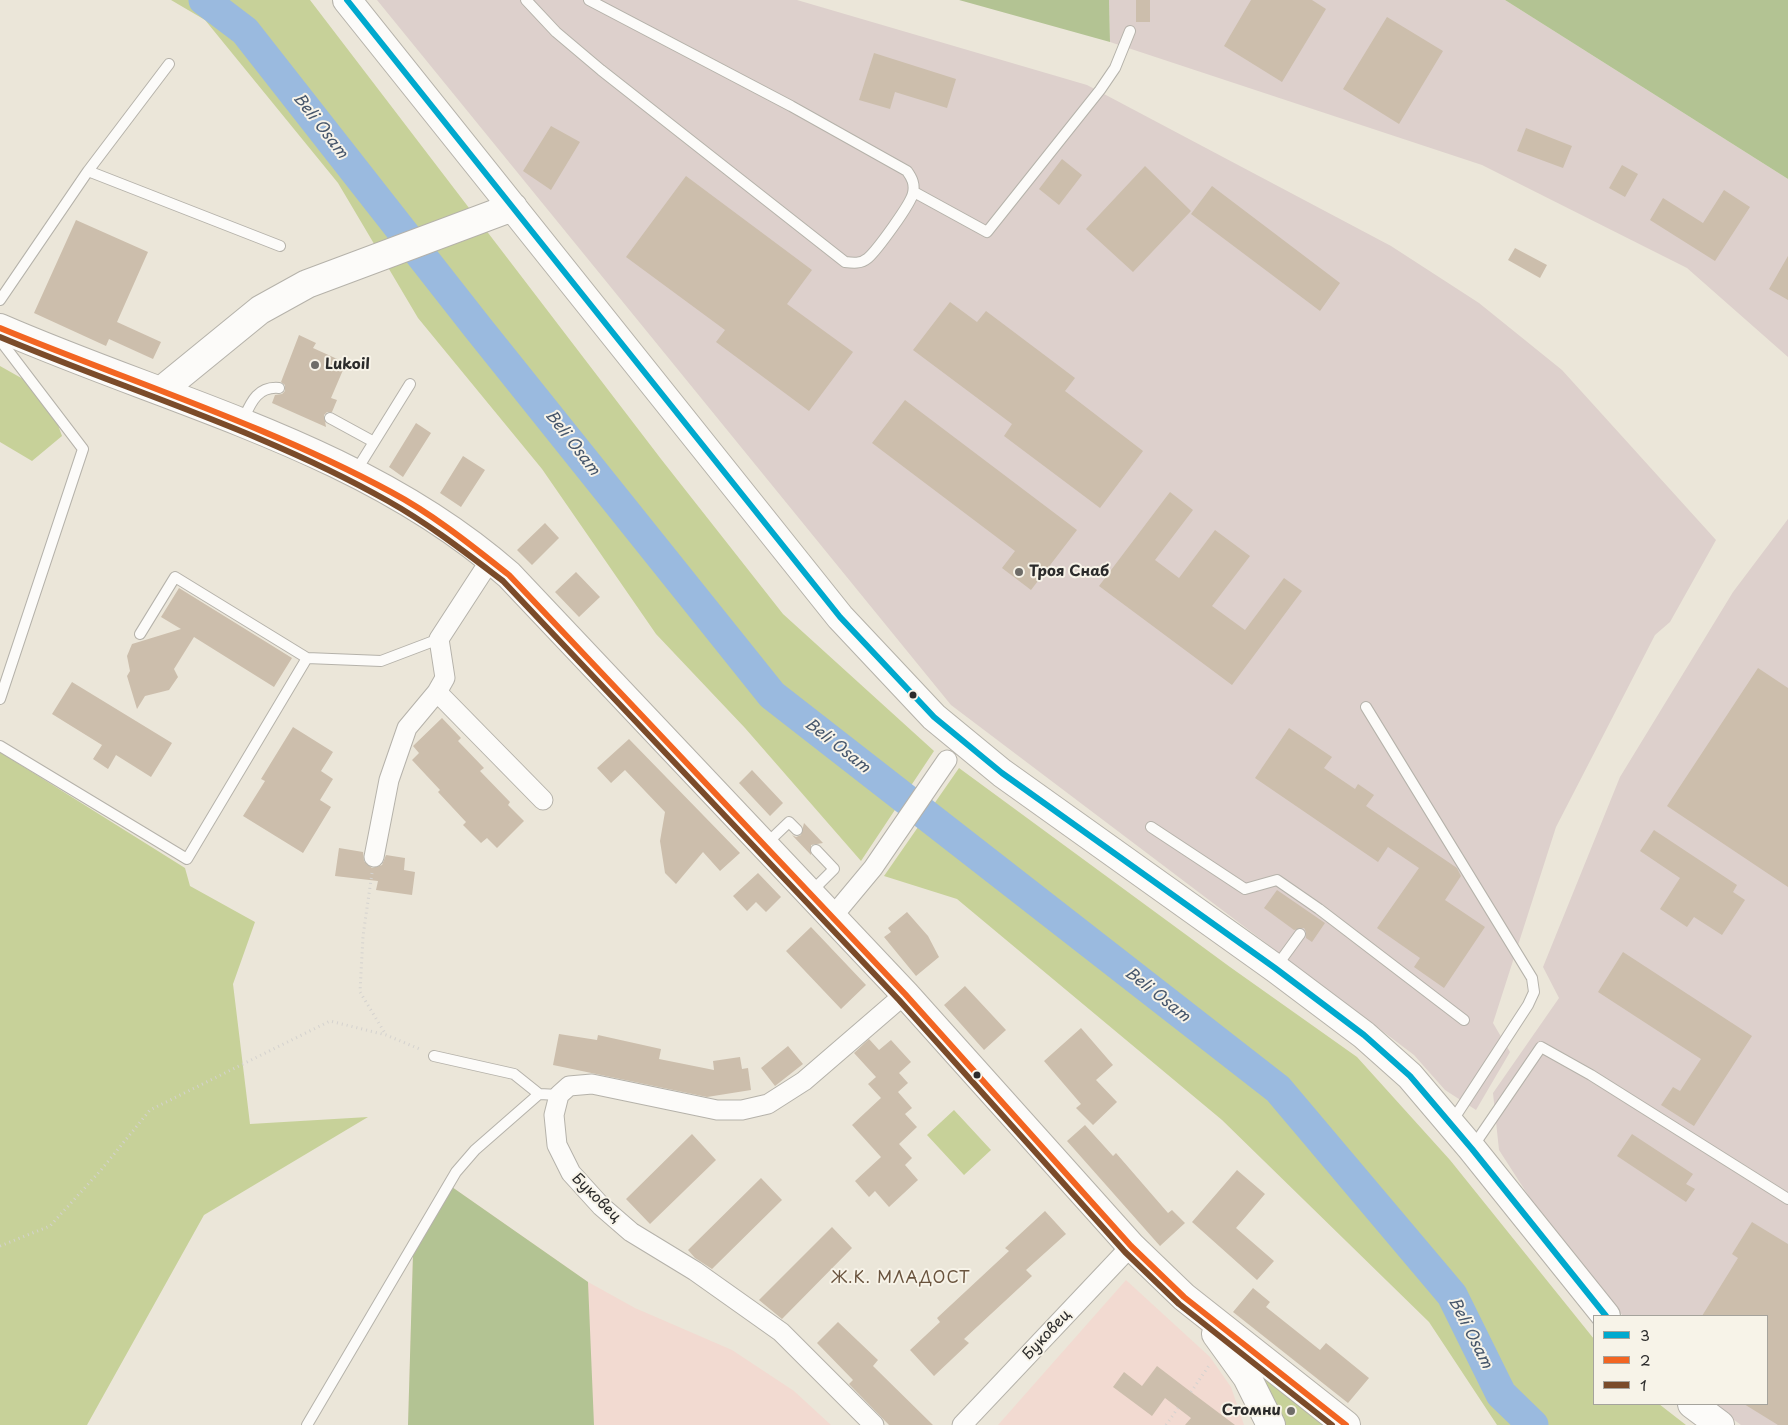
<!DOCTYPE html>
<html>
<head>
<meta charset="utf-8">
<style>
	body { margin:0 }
	#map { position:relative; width:1788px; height:1425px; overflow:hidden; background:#ebe6d9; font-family:"Playpen Sans",sans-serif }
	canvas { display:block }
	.legend { position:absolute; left:1593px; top:1315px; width:175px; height:90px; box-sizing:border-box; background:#f7f3e8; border:1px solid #a5a39c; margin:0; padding:6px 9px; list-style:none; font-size:15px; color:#2b2b2b }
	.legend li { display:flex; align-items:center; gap:10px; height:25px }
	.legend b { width:25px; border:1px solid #a5a39c }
</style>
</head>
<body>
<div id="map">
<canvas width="1788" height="1425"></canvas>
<ul class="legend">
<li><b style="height:6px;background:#00a9ce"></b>3</li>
<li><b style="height:6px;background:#f26522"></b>2</li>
<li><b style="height:6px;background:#7a4b2a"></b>1</li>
</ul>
</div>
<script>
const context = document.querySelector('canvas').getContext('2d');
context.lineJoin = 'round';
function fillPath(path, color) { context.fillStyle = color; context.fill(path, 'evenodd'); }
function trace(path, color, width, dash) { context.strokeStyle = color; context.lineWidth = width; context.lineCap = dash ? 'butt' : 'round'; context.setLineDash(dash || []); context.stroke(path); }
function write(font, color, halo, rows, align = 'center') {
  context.font = font + ' "Playpen Sans",sans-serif'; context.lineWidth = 4; context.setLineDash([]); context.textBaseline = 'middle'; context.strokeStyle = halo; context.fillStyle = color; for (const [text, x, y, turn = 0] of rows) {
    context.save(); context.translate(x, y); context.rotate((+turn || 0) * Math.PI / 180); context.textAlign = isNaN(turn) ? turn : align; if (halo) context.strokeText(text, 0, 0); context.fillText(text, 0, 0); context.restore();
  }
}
const built = new Path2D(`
	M452,1187l136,95 47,26 97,42 62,41 37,34h-423l5,-171z
	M1126,1280l84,77 21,30 13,38h-246z`);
const industrial = new Path2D(`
	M377,0h420l290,85 304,161 88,57 83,67 154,170 -46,82 -15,13 -99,192 -63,196 17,29 -34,58 -31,-20 -31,-35 -463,-350z
	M1109,0h396l283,179v178l-101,-89 -205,-103 -372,-123z
	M1788,519v906h-47l-28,-21h54v-88h-144l-86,-107 -38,-59 -6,-57 66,-95 -16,-31 77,-190 113,-185z`);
const green = new Path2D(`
	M171,0h139l351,459 122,155 151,137 -73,110 -116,-133 -89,-94 -114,-165 -124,-151 -80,-135 -133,-163z
	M0,366l46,26 16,44 -30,25 -32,-19z
	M0,752l185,116 5,18 65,36 -22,62 17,140 118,-7 -164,98 -117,210h-87z
	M959,768l271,199 127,90 93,103 144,179v65h65l27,21h-189l-68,-103 -207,-202 -265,-221 -73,-23z
	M954,1110l37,40 -27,25 -37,-40z
	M1260,1371l66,54h-40l-27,-47z`);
const forest = new Path2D(`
	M959,0h150l1,42z
	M1505,0h283v179z
	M452,1187l136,95 6,143h-186l5,-171z`);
const river = new Path2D(`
	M204,0l41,31 233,297 294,367 506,394 174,206 49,99 32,31`);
const building = new Path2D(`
	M1136,0h14v22h-14z
	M1251,0h61l14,9 -44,73 -58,-36z
	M1387,17l56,34 -44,73 -56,-35z
	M874,53l82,26 -9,29 -52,-16 -5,17 -31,-9z
	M551,126l29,16 -29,48 -28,-19z
	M1526,128l46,18 -9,22 -46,-17z
	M1062,159l20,16 -23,30 -20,-16z
	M1622,165l16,9 -13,23 -16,-9z
	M1145,166l46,45 -58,61 -47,-43z
	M686,176l126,94 -25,34 66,48 -44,59 -93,-69 9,-12 -99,-73z
	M1212,186l128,97 -20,28 -129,-97z
	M1724,190l26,17 -35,54 -65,-41 13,-22 40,25z
	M76,220l72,32 -31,70 44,20 -8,17 -44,-20 -3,7 -72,-33z
	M1515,248l32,17 -7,13 -32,-18z
	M1788,256v44l-19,-11z
	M950,302l27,20 9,-11 89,67 -10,13 78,60 -43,57 -96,-72 8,-12 -99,-74z
	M299,335l17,8 -3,5 33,15 -15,35 6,2 -5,12h-5l-3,3 2,12 -54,-24 3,-8 7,-1 3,-3v-6l-4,-3z
	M905,400l172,130 -46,60 -29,-22 13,-17 -143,-108z
	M416,423l15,10 -28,44 -14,-10z
	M463,456l22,14 -24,37 -21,-14z
	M1170,492l23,18 -38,50 24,18 36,-48 35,26 -38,50 33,24 39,-52 18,13 -70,94 -133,-99z
	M545,523l14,15 -27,27 -15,-15z
	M576,572l24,25 -21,20 -24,-25z
	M179,588l113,70 -18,29 -80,-50 -20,32 4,8 -9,13 -24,6 -8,13 -10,-33 3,-5 -3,-15 5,-12 49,-15 -20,-12z
	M1758,668l30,20v199l-121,-81z
	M72,682l100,61 -21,34 -35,-22 -8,14 -15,-10 9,-14 -50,-31z
	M442,718l19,20 -3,3 26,27 -4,3 30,31 -2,3 16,16 -27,27 -10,-10 -6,5 -18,-18 3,-3 -28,-30 2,-2 -28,-30 7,-7 -6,-7z
	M293,727l40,25 -12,19 12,8 -13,21 11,7 -28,46 -60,-37 22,-35 -4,-2z
	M1289,728l43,29 -8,11 31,21 3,-5 16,11 -8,11 91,62 4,8 -16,24 40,27 -41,61 -30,-21 6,-9 -43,-30 42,-60 -31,-21 -10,15 -123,-84z
	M629,739l111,114 -20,18 -17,-19 -27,32 -11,-11 -5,-32 5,-29 -40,-42 -14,13 -14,-15z
	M752,770l31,33 -13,13 -31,-33z
	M804,823l19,20 -12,2v10l-19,-20 4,2 5,-2z
	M1654,830l83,55 -4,7 12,8 -23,35 -28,-18 -7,10 -27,-18 20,-31 -40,-27z
	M339,848l24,4 1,9 8,7 10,-3 4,-10 19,3 -1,12 11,2 -3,23 -36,-5 2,-9 -43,-5z
	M758,873l23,24 -15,15 -10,-10 -9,9 -14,-15z
	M1277,890l48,33 -13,19 -6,-4v-6l-2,-4 -10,2 -30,-22z
	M907,912l21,24 11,21 -23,19 -32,-39 7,-5 -3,-4z
	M811,927l55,58 -25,24 -55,-58z
	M1623,952l129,84 -58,90 -33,-21 12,-18 7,4 21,-32 -103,-67z
	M965,986l41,44 -22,20 -40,-45z
	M1081,1028l32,37 -17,15 21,22 -24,23 -17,-17 5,-4 -37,-43z
	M559,1034l38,6 1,-5 63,14 -2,10 55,11 -1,-9 27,-4 2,12 6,-1 3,22 -44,7 -154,-32z
	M869,1039l10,11 12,-10 20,22 -12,11 9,10 -10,9 14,16 -7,6 12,13 -18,17 13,14 -7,7 13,15 -29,27 -14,-16 -6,6 -14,-16 26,-24 -29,-32 29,-27 -13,-14 8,-7 -22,-24z
	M788,1046l15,18 -28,22 -14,-18z
	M1085,1125l28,31 3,-3 52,60 4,-3 13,13 -25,23 -93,-105z
	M692,1134l24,26 -66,64 -24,-25z
	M1632,1134l61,40 -7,10 9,5 -9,13 -69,-46z
	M1237,1170l28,24 -29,34 38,33 -17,19 -65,-58z
	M761,1178l21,22 -70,69 -17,-11 -7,-8z
	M1045,1211l21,23 -40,36 6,6 -68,63 5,4 -35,33 -24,-26 30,-28 -3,-4 72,-67 -4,-3z
	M1752,1222l36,22v181h-10l-34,-21h23v-88h-65l36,-58 -6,-4z
	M832,1227l20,21 -70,71 -23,-19z
	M1253,1288l17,14 -4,5 54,43 6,-7 43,35 -21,25 -115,-91z
	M838,1322l40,38 -5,6 60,59h-44l-40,-41 4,-4 -36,-37z
	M1157,1366l34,26 44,33h-50l6,-7 -26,-20 -13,18 -39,-29 11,-15 18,14z`);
const path = new Path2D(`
	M372,873l-9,63 -3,56 26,43
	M0,1246l50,-20 51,-56 49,-60 180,-89 56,14 36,15
	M1191,1392l19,-28
	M1166,1425l12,-17`);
const lane = new Path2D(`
	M526,0l30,32 45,38 244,192c8,1 16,2 23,-4 9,-8 43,-54 45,-65 2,-9 -1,-15 -6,-22l-116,-65 -202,-106
	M88,171l192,75
	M914,192l73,40 113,-142 15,-22 15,-37
	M0,300l88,-129 81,-107
	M0,340l83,109 -83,250
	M330,418l44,24
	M242,422c8,-17 14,-36 37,-34
	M356,471l54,-87
	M140,634l35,-57 132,81 74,3 58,-22
	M1366,707l166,271 2,14 -6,13 -77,118
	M0,746l187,113 120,-201
	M1151,827l94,62 32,-9 42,29 145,111
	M765,845l24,-23 8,8
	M811,892l23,-23 -18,-19
	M1276,967l24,-33
	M434,1056l80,18 25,20
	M1472,1148l69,-101 50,28 197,124
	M307,1425l149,-253 19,-22 64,-56 20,1`);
const street = new Path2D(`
	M437,692l106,108
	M374,857l15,-77 18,-52 30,-36 8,-14 -6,-39 52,-80
	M833,916l40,-48 74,-108
	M874,1425l-93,-93 -86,-61 -64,-39 -30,-26 -30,-33 -14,-28 -3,-30 5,-20 10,-9 23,-2 125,26h25l26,-6 36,-23 101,-87
	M962,1425l169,-179`);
const secondary = new Path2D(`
	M347,0l493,617 94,100 68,56 273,195 89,67 46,41 62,73 134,167
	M0,328c172,75 365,120 509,247l396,419 226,252 53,51 162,128
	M162,390l98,-80 47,-26 206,-77
	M1216,1334l31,43 24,48
	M1692,1404l28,21`);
const bus1 = new Path2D(`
	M347,0l493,617 94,100 68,56 273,195 89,67 46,41 62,73 134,167`);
const bus2 = new Path2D(`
	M0,328c131,54 267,97 391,164 43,23 80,53 118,83l396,419 226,252 53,51 162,128`);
const bus3 = new Path2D(`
	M0,337c129,54 266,95 388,164 41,23 78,52 115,80l396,419 226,252 54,52 153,121`);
const markers = [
	[315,365,5,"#6e6c68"],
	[1019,572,5,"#6e6c68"],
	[913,695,4.5,"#2b2b2b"],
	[977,1075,4.5,"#2b2b2b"],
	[1291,1411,5,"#6e6c68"]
];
const poiNames = [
	["Lukoil",325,365],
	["Троя Снаб",1029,572],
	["Стомни",1281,1411,"right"]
];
const streetNames = [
	["Буковец",596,1198,45],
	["Буковец",1047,1335,-47]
];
const waterNames = [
	["Beli Osam",320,126,52],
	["Beli Osam",572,443,52],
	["Beli Osam",837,746,38],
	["Beli Osam",1157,995,38],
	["Beli Osam",1470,1333,63]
];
const neighbourhoodNames = [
	["Ж.К. МЛАДОСТ",901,1279]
];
fillPath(built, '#f2dad1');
fillPath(industrial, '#ddd0cc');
fillPath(green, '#c7d199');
fillPath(forest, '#b3c393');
trace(river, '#9abadf', 31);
fillPath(building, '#ccbeac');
trace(lane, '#b5b2aa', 12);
trace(street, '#b5b2aa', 21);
trace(secondary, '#b5b2aa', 30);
trace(path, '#d4d2cf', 3, [1, 4]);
trace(lane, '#fcfbf9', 10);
trace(street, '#fcfbf9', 19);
trace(secondary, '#fcfbf9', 28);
trace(bus1, '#00a9ce', 6);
trace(bus2, '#f26522', 6);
trace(bus3, '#7a4b2a', 6);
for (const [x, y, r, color] of markers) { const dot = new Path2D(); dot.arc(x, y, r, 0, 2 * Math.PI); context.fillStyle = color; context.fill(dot); trace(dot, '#f7f3e8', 2); }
write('bold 15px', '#2b2b2b', '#f7f3e8', poiNames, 'left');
write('15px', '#2b2b2b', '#f7f3e8', streetNames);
write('italic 16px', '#46566b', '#f7f3e8', waterNames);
context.letterSpacing = '1px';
write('16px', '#69533d', '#f7f3e8', neighbourhoodNames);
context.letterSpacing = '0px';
</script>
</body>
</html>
